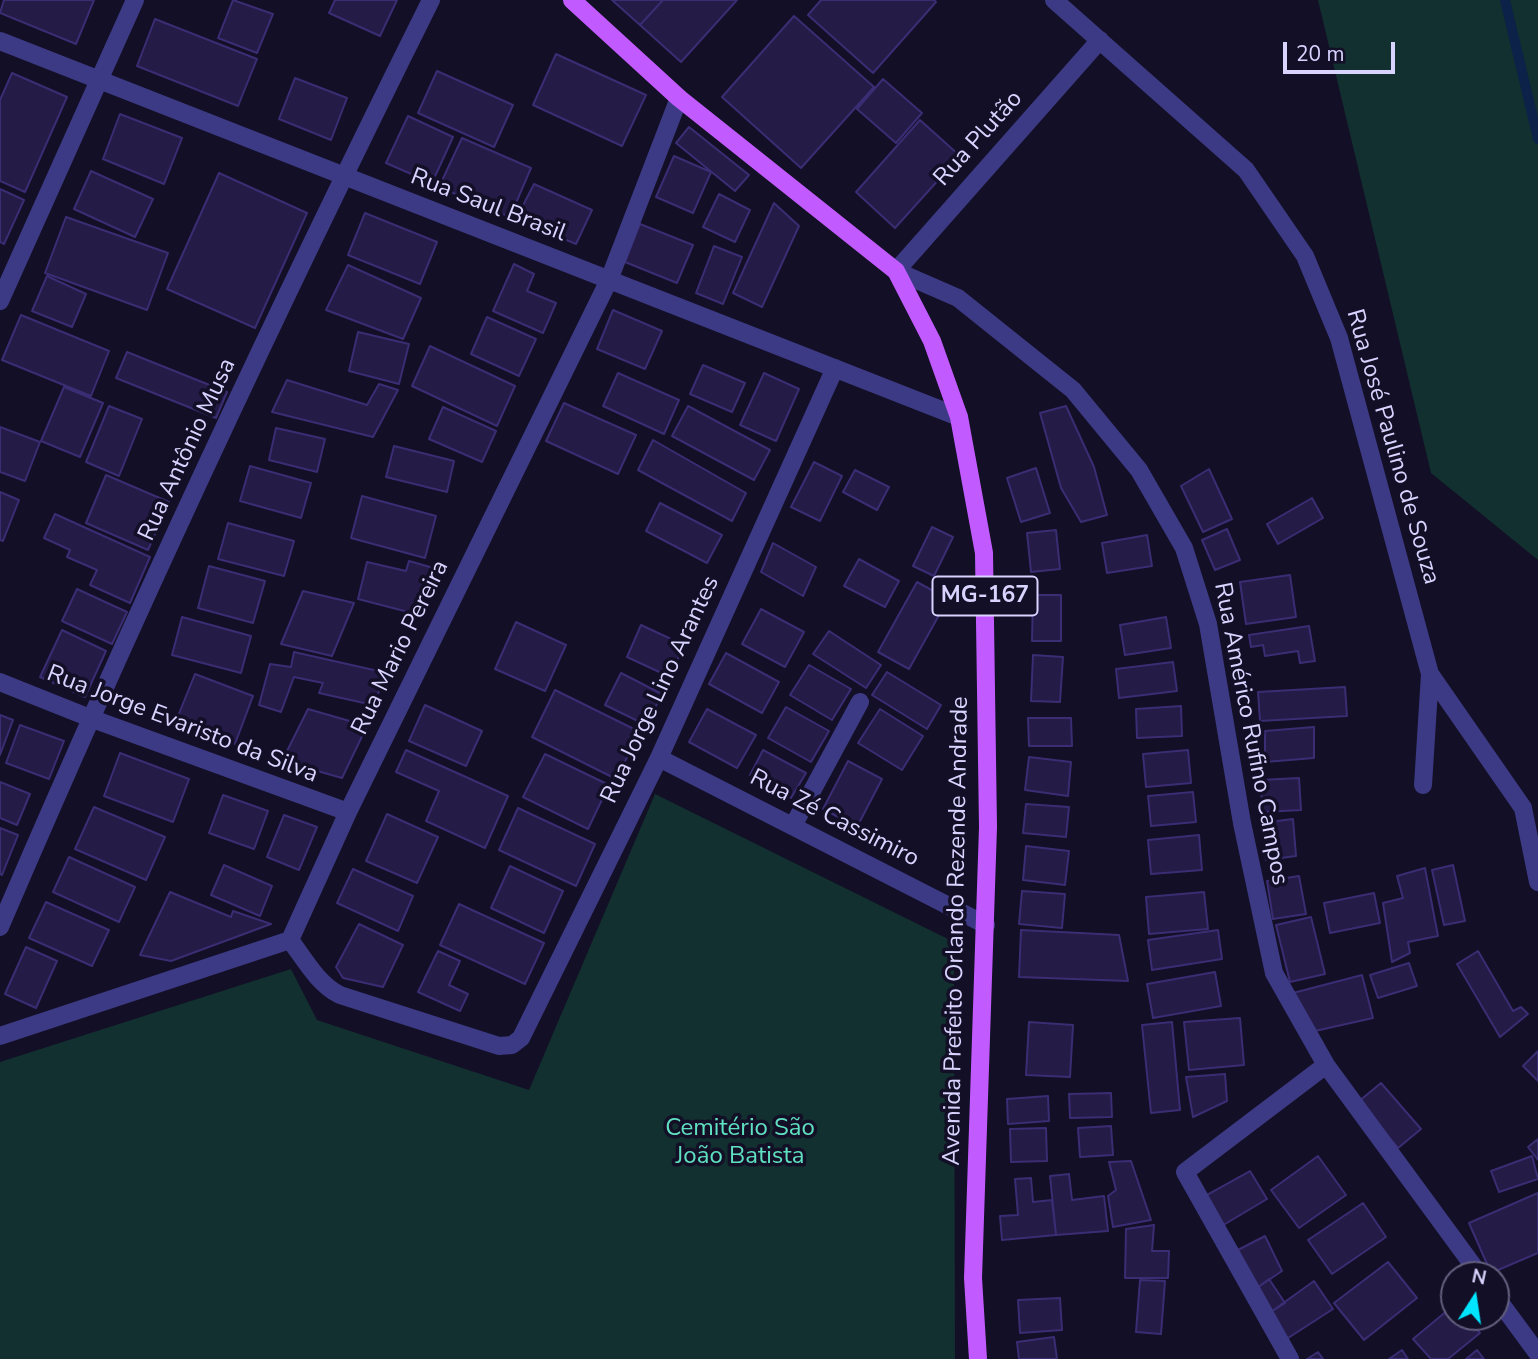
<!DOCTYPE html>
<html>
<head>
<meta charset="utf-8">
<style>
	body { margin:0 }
	#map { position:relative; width:1538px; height:1359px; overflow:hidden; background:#130f26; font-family:"Nunito Sans",sans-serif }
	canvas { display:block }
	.north { position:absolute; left:1440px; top:1261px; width:70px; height:70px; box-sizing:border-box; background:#130f26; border:2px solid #625e7d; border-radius:50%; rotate:12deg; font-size:19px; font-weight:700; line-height:28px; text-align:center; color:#d9d4ff }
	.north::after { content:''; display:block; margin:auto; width:24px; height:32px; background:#00e5ff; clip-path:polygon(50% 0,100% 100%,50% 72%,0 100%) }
	.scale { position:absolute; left:1283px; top:42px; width:112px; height:32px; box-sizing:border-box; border:4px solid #d9d4ff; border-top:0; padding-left:9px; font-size:21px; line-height:24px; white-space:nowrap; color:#d9d4ff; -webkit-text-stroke:5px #130f26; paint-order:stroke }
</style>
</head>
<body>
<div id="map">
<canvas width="1538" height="1359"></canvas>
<div class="north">N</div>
<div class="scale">20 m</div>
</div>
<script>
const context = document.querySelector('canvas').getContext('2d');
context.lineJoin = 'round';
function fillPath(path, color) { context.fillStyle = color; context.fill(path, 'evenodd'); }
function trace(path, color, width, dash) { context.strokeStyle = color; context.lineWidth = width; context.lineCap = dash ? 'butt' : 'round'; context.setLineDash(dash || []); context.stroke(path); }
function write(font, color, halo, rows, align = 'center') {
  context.font = font + ' "Nunito Sans",sans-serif'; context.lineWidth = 7; context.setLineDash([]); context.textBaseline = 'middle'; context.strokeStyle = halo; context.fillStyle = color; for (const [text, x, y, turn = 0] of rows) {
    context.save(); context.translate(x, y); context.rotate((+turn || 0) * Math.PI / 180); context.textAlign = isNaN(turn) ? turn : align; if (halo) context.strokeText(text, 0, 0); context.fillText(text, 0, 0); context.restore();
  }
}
const green = new Path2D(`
	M1318,0h220v560l-107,-87z
	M655,794l299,148 1,417h-955v-297l291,-93 26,51 212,70z`);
const stream = new Path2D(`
	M1505,0l33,139`);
const building = new Path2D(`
	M4,0h90l-18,44 -76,-31z
	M233,0l40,14 -16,39 -39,-15z
	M335,0h62l-17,36 -51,-23z
	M612,0h51l-23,25z
	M663,0h74l-56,62 -41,-37z
	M821,0h113l2,2 -63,71 -65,-58z
	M794,16l80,71 -73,81 -79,-71z
	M155,19l102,40 -19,47 -101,-40z
	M556,54l90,41 -24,51 -89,-41z
	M437,71l76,34 -19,42 -76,-34z
	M12,73l55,24 -42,95 -25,-11v-81z
	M295,78l52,20 -16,42 -52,-21z
	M883,79l39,34 -26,30 -39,-34z
	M120,114l62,24 -18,46 -61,-25z
	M408,116l45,21 -21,46 -46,-20z
	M920,120l40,36 -65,72 -39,-36z
	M689,127l60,48 -14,16 -59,-48z
	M462,138l69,30 -21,49 -71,-30z
	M674,156l37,16 -18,41 -37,-16z
	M91,171l62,28 -18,38 -61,-28z
	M219,173l88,40 -52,115 -88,-39z
	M534,184l58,26 -16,34 -60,-25z
	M0,189l24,11 -20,44 -4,-2z
	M719,194l31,16 -15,32 -32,-15z
	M774,203l25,23 -37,81 -29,-14z
	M365,213l72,29 -17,42 -72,-29z
	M66,217l102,36 -21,57 -102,-37z
	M640,224l53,21 -16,38 -52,-21z
	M714,246l28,11 -19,47 -27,-11z
	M514,264l20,10 -7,17 29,12 -13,30 -50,-22z
	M348,265l73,33 -18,41 -77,-29z
	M47,276l39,18 -14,33 -40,-16z
	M613,310l49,21 -17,38 -48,-20z
	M21,315l88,36 -18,45 -89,-36z
	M487,317l49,22 -17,37 -48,-22z
	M358,332l51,12 -10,40 -50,-13z
	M430,346l85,40 -18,40 -85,-40z
	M127,352l100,40 -11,26 -100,-40z
	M703,365l42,18 -13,29 -42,-18z
	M618,373l61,27 -15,34 -61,-28z
	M764,373l35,16 -23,52 -36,-16z
	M287,380l80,25 12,-21 19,6 -25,47 -101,-25z
	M64,387l39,16 -23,54 -39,-16z
	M564,403l72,32 -18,39 -72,-33z
	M109,406l33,13 -23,57 -33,-14z
	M688,406l82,44 -16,30 -82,-44z
	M1066,406l28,61 13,48 -26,7 -20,-34 -21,-75z
	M443,407l53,24 -14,31 -53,-23z
	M0,427l40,15 -15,39 -25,-9z
	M276,428l49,11 -8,33 -48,-12z
	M653,440l93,53 -14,28 -94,-51z
	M394,446l60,15 -7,31 -61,-15z
	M814,462l28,14 -22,45 -29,-14z
	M250,466l61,17 -10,35 -61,-17z
	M1036,468l14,45 -29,9 -14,-44z
	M1209,469l23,50 -29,13 -22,-46z
	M855,470l34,17 -12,23 -34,-18z
	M106,475l63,27 -21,48 -62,-27z
	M0,492l19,8 -16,41 -3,-1z
	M362,496l74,20 -11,42 -74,-20z
	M1312,498l11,20 -45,26 -11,-20z
	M660,503l62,32 -15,28 -61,-32z
	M55,514l95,43 -20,46 -40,-18 7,-15 -30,-13 3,-7 -26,-12z
	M228,523l66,18 -10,35 -66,-17z
	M932,527l21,10 -19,39 -21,-10z
	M1227,529l13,31 -25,10 -13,-30z
	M1056,530l4,39 -29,3 -4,-39z
	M1147,535l5,31 -45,7 -5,-30z
	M773,543l43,24 -13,29 -42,-24z
	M859,559l40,22 -14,26 -41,-21z
	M409,561l28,8 -21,45 -58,-15 9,-37 39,9z
	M209,566l56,15 -12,42 -55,-15z
	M1290,575l6,42 -50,7 -6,-42z
	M917,582l31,17 -39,70 -31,-17z
	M77,589l50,23 -15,32 -50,-23z
	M303,591l51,12 -22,53 -51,-12z
	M1033,595h28v46h-29z
	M761,609l43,23 -19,35 -43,-23z
	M182,617l69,19 -10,37 -69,-18z
	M1166,617l5,31 -46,7 -5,-30z
	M516,622l50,23 -21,46 -50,-22z
	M641,625l43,20 -14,32 -43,-20z
	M1309,626l6,35 -15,2 -2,-12 -33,5 -2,-11 -12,2 -2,-12z
	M62,630l44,21 -21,46 -45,-20z
	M829,631l52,34 -15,23 -53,-34z
	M294,652l93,21 -14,32 -54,-12 4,-10 -29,-6 -13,35 -22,-7 11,-41 21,3z
	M726,653l53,29 -17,31 -53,-29z
	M1033,655l30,2 -3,45 -29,-1z
	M1173,662l4,29 -58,7 -3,-29z
	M809,665l42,24 -19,31 -42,-25z
	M887,672l54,33 -14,24 -55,-34z
	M621,673l41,21 -16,31 -41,-20z
	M195,674l58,22 -18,48 -59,-23z
	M1345,687l2,29 -87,5 -2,-29z
	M555,690l85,42 -24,47 -84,-42z
	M425,705l57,26 -16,35 -57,-25z
	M1181,706l1,30 -45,2 -1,-29z
	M786,707l43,24 -18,31 -43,-24z
	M308,709l59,17 -25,52 -60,-17z
	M707,709l49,26 -19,33 -48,-26z
	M880,709l43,27 -21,34 -44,-27z
	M0,715l13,5 -13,35z
	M1028,718h43l1,28h-43z
	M20,725l44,16 -15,38 -43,-16z
	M1314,727v31l-49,4v-31z
	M406,750l102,46 -23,52 -59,-27 13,-30 -43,-19z
	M763,750l43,23 -15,25 -41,-23z
	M1188,750l3,33 -45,4 -3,-33z
	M120,753l69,26 -16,43 -69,-26z
	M545,754l64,31 -21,44 -65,-32z
	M1029,757l42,5 -3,34 -43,-6z
	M848,761l34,18 -25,48 -34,-18z
	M1299,778l2,32 -39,2 -1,-32z
	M0,782l30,12 -13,31 -17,-7z
	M1193,792l3,30 -45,4 -3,-30z
	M223,795l45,16 -14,38 -45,-16z
	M1026,804l43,3 -3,30 -43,-4z
	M94,807l71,30 -19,43 -71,-31z
	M518,808l77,36 -19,42 -77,-36z
	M387,814l51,23 -21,46 -51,-22z
	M284,815l33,12 -18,43 -32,-13z
	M1293,819l3,37 -30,4 -5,-37z
	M0,828l18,7 -16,40 -2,-1z
	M1199,835l3,35 -51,4 -3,-34z
	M1026,846l43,5 -4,34 -42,-5z
	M69,857l66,30 -16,35 -66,-30z
	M224,865l48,21 -12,30 -49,-21z
	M1453,865l12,56 -21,4 -12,-55z
	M510,866l53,25 -19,42 -53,-25z
	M1425,868l13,68 -30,6 2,11 -18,9 -9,-59 20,-5 -6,-22z
	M353,869l60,27 -15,35 -61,-28z
	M1299,876l7,38 -33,5 -6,-38z
	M1022,891l43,3 -3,34 -43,-4z
	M170,892l61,25 2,-6 38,13 -100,37 -31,-6z
	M1204,892l4,37 -59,5 -3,-37z
	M1374,893l6,30 -50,10 -6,-30z
	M46,902l63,28 -17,36 -63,-28z
	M459,904l85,39 -19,41 -85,-39z
	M1311,917l14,57 -35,8 -14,-57z
	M359,924l44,21 -20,42 -40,-9 -7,-11z
	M1021,930l98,5 9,46 -109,-4z
	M1218,930l4,29 -70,11 -4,-30z
	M26,947l31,14 -21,47 -31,-14z
	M438,951l22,10 -11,24 19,9 -8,17 -42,-19z
	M1478,951l35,60 8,-4 7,7 -28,23 -43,-73z
	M1409,963l8,23 -39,12 -8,-23z
	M1215,972l6,34 -68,12 -6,-34z
	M1362,975l11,43 -58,13 -22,-38z
	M1240,1018l4,47 -55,5 -5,-48z
	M1029,1022l44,3 -3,52 -44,-2z
	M1172,1022l8,88 -29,3 -9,-88z
	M1538,1051v30l-15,-15z
	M1225,1074l2,27 -34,16 -7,-40z
	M1381,1083l40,46 -23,19 -40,-46z
	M1111,1093l1,24 -42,1 -1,-24z
	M1048,1096l1,25 -41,3 -1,-25z
	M1111,1126l2,29 -33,2 -2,-29z
	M1046,1128l1,33 -36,1 -1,-33z
	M1538,1139v21l-10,-13z
	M1318,1156l28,39 -47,33 -28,-38z
	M1532,1156l6,23 -39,13 -8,-21z
	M1131,1161l20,59 -38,7 -5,-31 8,-6 -7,-28z
	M1250,1171l17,28 -47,28 -17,-30z
	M1069,1174l3,26 32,-4 4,35 -52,4 -6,-59z
	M1031,1178l2,24 19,-2 4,35 -54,5 -2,-24 18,-1 -3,-36z
	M1538,1193v60l-47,20 -22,-50z
	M1363,1203l23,34 -54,37 -24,-34z
	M1154,1225l-2,26h17l-1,27h-43l1,-49z
	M1265,1236l17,35 -28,19 -20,-38z
	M1388,1262l29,36 -53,42 -30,-37z
	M1269,1279l16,24 -17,11 -14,-24z
	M1140,1280l25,1 -4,53 -25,-2z
	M1314,1281l19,28 -48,31 -17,-26z
	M1060,1298l2,32 -42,3 -2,-33z
	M1454,1305v12h13l13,16 -32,26h-17l-18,-20z
	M1054,1337l3,22h-38l-2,-17z
	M1402,1350l6,9h-19z
	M1477,1350l7,9h-18z
	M1318,1352l5,7h-16z`);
const minor = new Path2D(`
	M1054,0l192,170 59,86 34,82 91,336 -7,111
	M1100,40l-204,231 62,27 115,92 66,80 45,78 24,76 34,199 32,150 52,92 154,210
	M0,41l959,376
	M0,301l135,-301
	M1430,674l93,134 15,74
	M0,682l90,36 258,94
	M659,758l327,167
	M793,826l67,-124
	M0,927c134,-313 279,-622 431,-927
	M290,940c15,20 28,44 50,55l159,51 13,-1 9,-7 138,-280 176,-390
	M0,1036l290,-96 58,-128 261,-532 70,-182
	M1496,1297l42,57
	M1290,1359l-105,-187 141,-107`);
const major = new Path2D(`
	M572,0l107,98 217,173 36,70 27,76 25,136 4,274 -15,451 5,81`);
const shields = [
	[985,596,105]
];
const shieldNames = [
	["MG-167",985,596]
];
const streetNames = [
	["Rua Plutão",979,139,-48],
	["Rua Saul Brasil",488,206,21],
	["Rua José Paulino de Souza",1392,447,74],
	["Rua Antônio Musa",188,450,-65],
	["Rua Mario Pereira",401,648,-64],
	["Rua Jorge Lino Arantes",661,690,-65],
	["Rua Jorge Evaristo da Silva",182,725,21],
	["Rua Américo Rufino Campos",1250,734,79],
	["Rua Zé Cassimiro",834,819,27],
	["Avenida Prefeito Orlando Rezende Andrade",957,931,-89]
];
const parkNames = [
	["Cemitério São",740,1129],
	["João Batista",740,1157]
];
fillPath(green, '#12302f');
trace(stream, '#0c2248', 10);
fillPath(building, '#241b47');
trace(building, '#3b2d73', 2);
trace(minor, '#3d3a85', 18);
trace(major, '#c25bff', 18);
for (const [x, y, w] of shields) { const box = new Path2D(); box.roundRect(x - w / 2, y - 19.5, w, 39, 5); context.fillStyle = '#130f26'; context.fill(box); trace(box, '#d9d4ff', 2); }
write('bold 23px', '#d9d4ff', null, shieldNames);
write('24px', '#d9d4ff', '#130f26', streetNames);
write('24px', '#5fe0c0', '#130f26', parkNames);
</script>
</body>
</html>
